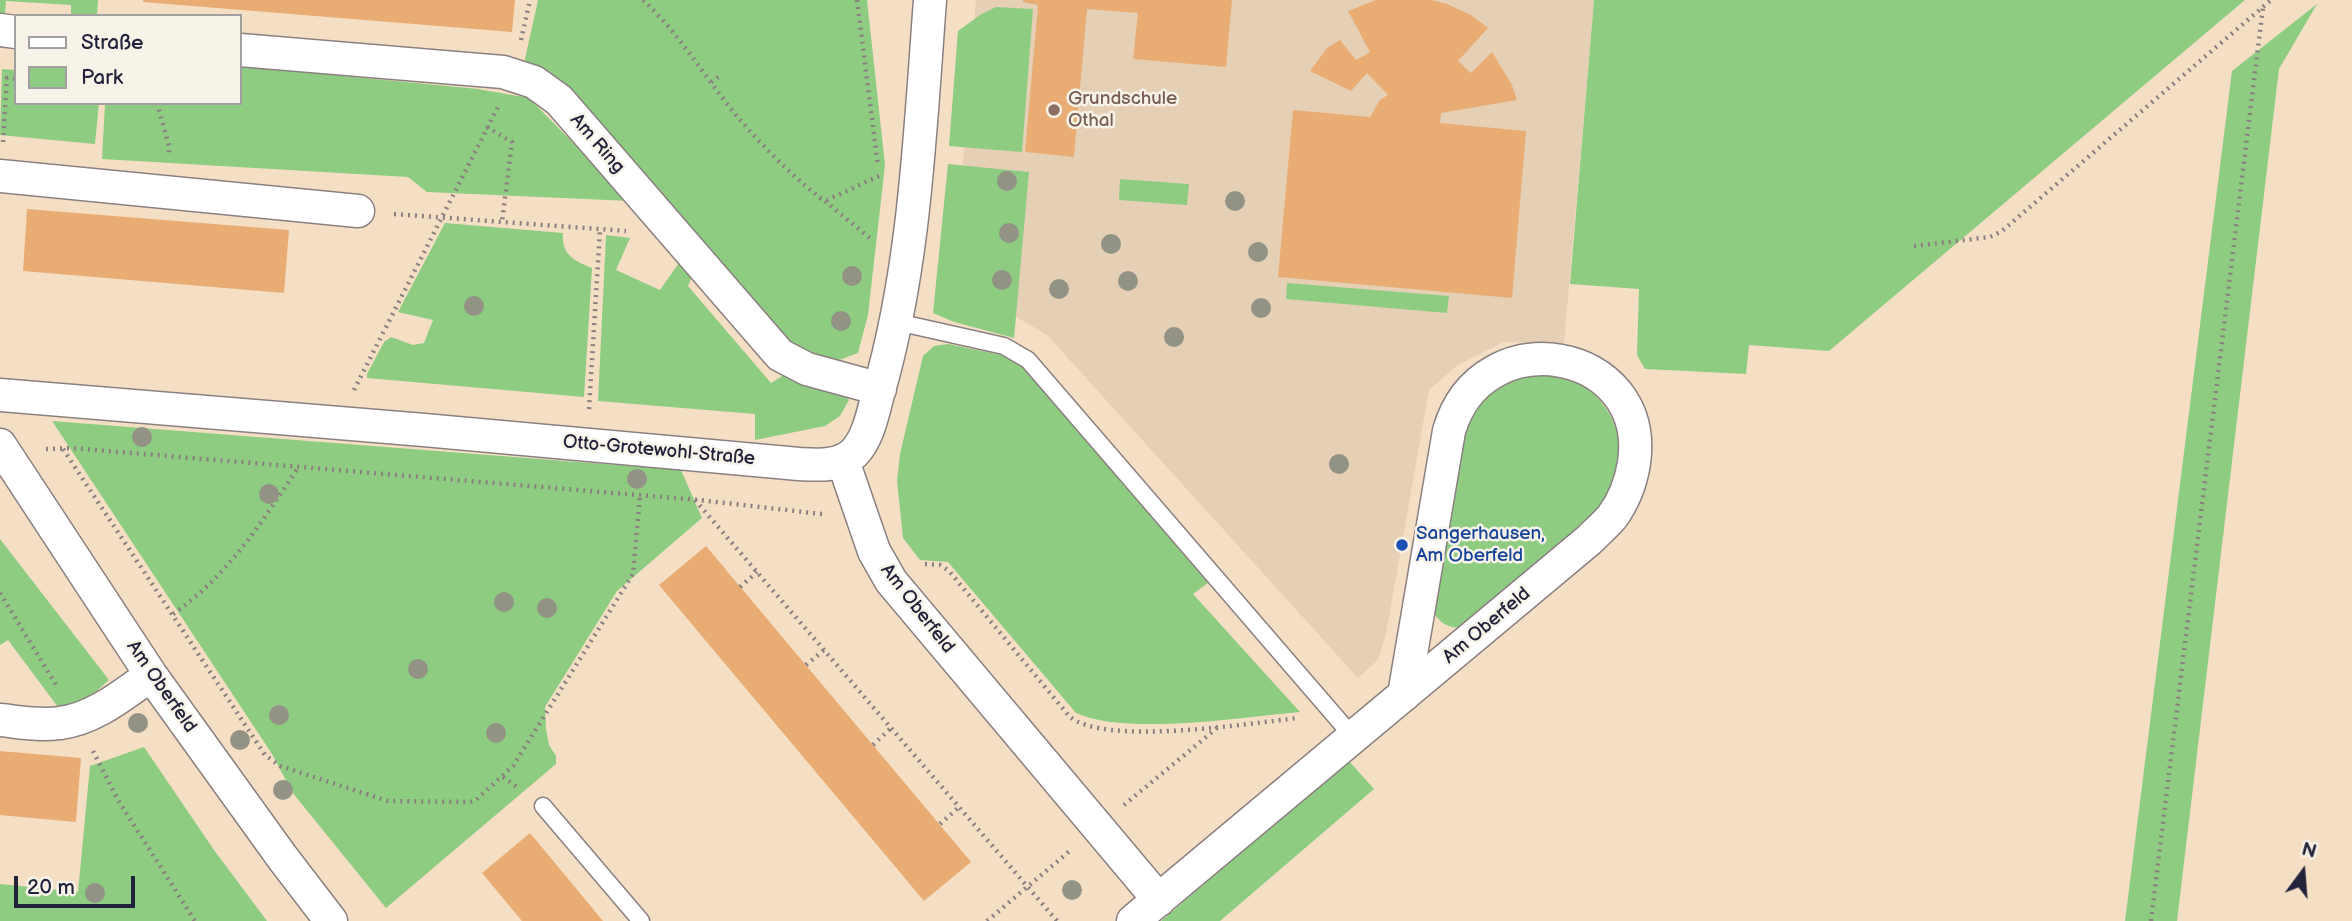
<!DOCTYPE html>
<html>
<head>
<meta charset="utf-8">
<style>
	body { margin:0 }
	#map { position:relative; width:2352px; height:921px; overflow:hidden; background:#f4dfc5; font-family:"Balsamiq Sans",sans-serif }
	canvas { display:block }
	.legend { position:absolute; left:14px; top:14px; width:228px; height:91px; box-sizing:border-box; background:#f7f3e8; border:2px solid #a29fa3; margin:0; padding:9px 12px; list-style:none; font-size:21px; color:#22223b }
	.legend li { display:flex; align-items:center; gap:14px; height:35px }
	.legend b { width:35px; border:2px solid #a29fa3 }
	.north { position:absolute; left:2268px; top:837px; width:70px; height:70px; -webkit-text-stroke:5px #f7f3e8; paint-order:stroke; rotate:16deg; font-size:19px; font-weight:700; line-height:28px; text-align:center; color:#22223b }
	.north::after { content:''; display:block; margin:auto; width:24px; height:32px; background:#22223b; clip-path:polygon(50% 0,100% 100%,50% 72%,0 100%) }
	.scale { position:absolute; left:14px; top:876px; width:121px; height:32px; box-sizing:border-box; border:4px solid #22223b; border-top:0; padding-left:9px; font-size:21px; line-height:24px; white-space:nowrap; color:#22223b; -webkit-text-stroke:5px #f7f3e8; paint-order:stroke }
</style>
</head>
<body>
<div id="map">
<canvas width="2352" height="921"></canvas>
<ul class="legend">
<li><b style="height:9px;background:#fff"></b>Straße</li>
<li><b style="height:19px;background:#8ecc82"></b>Park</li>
</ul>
<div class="north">N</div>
<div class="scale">20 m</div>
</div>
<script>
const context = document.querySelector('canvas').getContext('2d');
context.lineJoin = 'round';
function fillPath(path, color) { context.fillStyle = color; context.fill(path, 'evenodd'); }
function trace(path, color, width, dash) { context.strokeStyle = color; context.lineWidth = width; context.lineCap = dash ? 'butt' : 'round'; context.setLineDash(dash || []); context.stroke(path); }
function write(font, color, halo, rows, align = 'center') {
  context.font = font + ' "Balsamiq Sans",sans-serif'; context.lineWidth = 5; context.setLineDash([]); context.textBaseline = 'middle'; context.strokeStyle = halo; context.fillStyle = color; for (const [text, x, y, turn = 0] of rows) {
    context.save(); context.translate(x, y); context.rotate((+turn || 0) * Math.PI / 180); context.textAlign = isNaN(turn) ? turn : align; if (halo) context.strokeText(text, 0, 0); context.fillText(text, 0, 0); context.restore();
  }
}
const built = new Path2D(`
	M976,0h618l-30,343 -60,-1 -46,23 -29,25 -43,244 -8,26 -20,18 -311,-343 -31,-18 -65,-13z`);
const green = new Path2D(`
	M0,0h98l-1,16h-26v-11l-65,-4 -1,14h-5z
	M538,0h329l18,165 -17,150 -10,38 -27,10 -39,-14 -265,-281 -2,-9z
	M1594,0h651l-416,351 -80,-6 -3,29 -101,-5 -8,-14 2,-66 -69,-5z
	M2317,4l-38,65 -102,852h-52l107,-850z
	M996,7l37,2 -11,143 -73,-6 9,-115 22,-16z
	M240,66l238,23 51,9 101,103 -203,-9 -19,-15 -306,-18 3,-56h135z
	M2,69l14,1v33h83l-4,41 -95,-9z
	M948,164l81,8 -15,166 -60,-16 -21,-9z
	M1120,179l69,5 -2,21 -68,-5z
	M445,223l118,10c-2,21 11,28 29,35l-8,129 -217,-19v-4l17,-32 7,-5 22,8 11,-2 9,-23 -35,-8z
	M606,235l24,3 -14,32 44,20 21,-30 13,12 -6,14 83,97 13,-8 55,15 10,10 -9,16 -15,10 -70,14v-26l-157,-13z
	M1287,283l162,13 -2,17 -161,-14z
	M948,344l58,12 19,13 183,214 -15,11 107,118c-59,5 -172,24 -224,1l-128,-151 -28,-2 -17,-22 -6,-57 3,-27 23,-98 11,-10z
	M1535,374c35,2 51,5 72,36 16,24 17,60 1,86 -5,7 -12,13 -17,20 -37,42 -85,76 -129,112 -14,0 -23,-5 -30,-18l30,-167 6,-18 10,-20 14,-16 21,-9z
	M52,421l629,49 21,48 -85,73 -72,116 1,22 3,16 7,11v8l-170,144 -94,-116 -20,-38z
	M0,539l109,141 -18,16 -30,15 -53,-71 -8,5z
	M144,747l70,103 53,71h-267v-37l78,8 12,-126z
	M1348,760l26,29 -154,132h-59z`);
const building = new Path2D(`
	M143,0h372l-3,32 -369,-30z
	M1023,0h209l-6,67 -93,-8 5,-46 -51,-4 -13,148 -49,-5 13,-147 -15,-3z
	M1376,0h55l16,4 24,11 17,13 -30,33 13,12 21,-21 20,33 5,15 -76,13 -1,10 86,8 -14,167 -234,-21 15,-167 77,7 10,-17 8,-5 -21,-22 -16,18 -41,-20 17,-23 13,-8 16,20 14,-8 -22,-41z
	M27,209l262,21 -5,63 -261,-22z
	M706,546l265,316 -47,39 -265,-316z
	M0,751l81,7 -5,64 -76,-7z
	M530,833l35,42 38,46h-81l-40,-48z`);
const path = new Path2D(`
	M643,0c28,26 49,57 72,88 30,41 65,77 105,110l7,2 52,-24
	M857,0l21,166
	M521,40l9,-40
	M711,82l10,-7
	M157,103l12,43v11
	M487,127l25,15 -10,80
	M3,142l4,-64 9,1
	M825,201l47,39
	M394,214l232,17
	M1914,246l76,-9 12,-6 269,-231
	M354,390l144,-283
	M589,409l11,-179
	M46,449l25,-1 628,52 123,14
	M63,449l202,306 15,11 108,35 82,1 6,-2 37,-34 120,-192 7,-79
	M695,500l362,421
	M925,564l15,1 9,6 120,145c34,31 182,7 229,2
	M740,587l17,-15
	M0,593l58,95
	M173,614c56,-39 87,-90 125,-146
	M806,665l18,-15
	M873,745l18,-17
	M93,751l25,49 77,121
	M503,777l17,12
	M1124,805l93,-77
	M940,824l19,-17
	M987,921l85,-72
	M2151,921l112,-914`);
const service = new Path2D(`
	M897,322l107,24 24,14 326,378
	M543,806l98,115`);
const minor = new Path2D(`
	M0,30l16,2
	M240,50l263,22 31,10 25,18 221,255 27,14 73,20
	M0,176l358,35
	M0,395l424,35 375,34c19,1 40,3 55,-11 14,-14 19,-40 24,-59 37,-127 42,-262 52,-394
	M0,445l151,230 131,182 49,64
	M843,461l31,90 17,30 268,319
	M0,720c20,2 40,6 60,3 34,-4 64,-29 91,-48
	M1133,921l456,-381c8,-8 16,-15 23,-23 11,-15 19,-35 22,-54 17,-116 -152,-146 -185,-32l-45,264`);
const trees = [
	[1007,181],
	[1235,201],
	[1009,233],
	[1111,244],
	[1258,252],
	[852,276],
	[1002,280],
	[1128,281],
	[1059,289],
	[474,306],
	[1261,308],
	[841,321],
	[1174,337],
	[142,437],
	[1339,464],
	[637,479],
	[269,494],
	[504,602],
	[547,608],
	[418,669],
	[279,715],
	[138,723],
	[496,733],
	[240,740],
	[283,790],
	[1072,890],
	[95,893]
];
const markers = [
	[1054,110,7,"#8d6e63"],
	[1402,545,7,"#1a4fb4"]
];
const educationNames = [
	["Grundschule",1068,99],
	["Othal",1068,121]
];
const streetNames = [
	["Am Ring",597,144,49],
	["Otto-Grotewohl-Straße",659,451,5],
	["Am Oberfeld",917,609,52],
	["Am Oberfeld",1487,626,-40],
	["Am Oberfeld",161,687,55]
];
const transitNames = [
	["Sangerhausen,",1416,534],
	["Am Oberfeld",1416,556]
];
fillPath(built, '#e5d0b6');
fillPath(green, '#8ecc82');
fillPath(building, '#e9ad74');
trace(service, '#8b8080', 19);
trace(minor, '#8b8080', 35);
trace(path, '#8b8080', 4.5, [2, 5]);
trace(service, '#fff', 16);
trace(minor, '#fff', 32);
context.fillStyle = '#929385';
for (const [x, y] of trees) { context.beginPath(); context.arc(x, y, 10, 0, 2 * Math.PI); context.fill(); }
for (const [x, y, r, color] of markers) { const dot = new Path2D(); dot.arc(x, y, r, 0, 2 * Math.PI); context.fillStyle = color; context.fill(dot); trace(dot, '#f7f3e8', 2.5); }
write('19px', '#785e54', '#f7f3e8', educationNames, 'left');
write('19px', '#22223b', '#f7f3e8', streetNames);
write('19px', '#164399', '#f7f3e8', transitNames, 'left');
</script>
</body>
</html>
